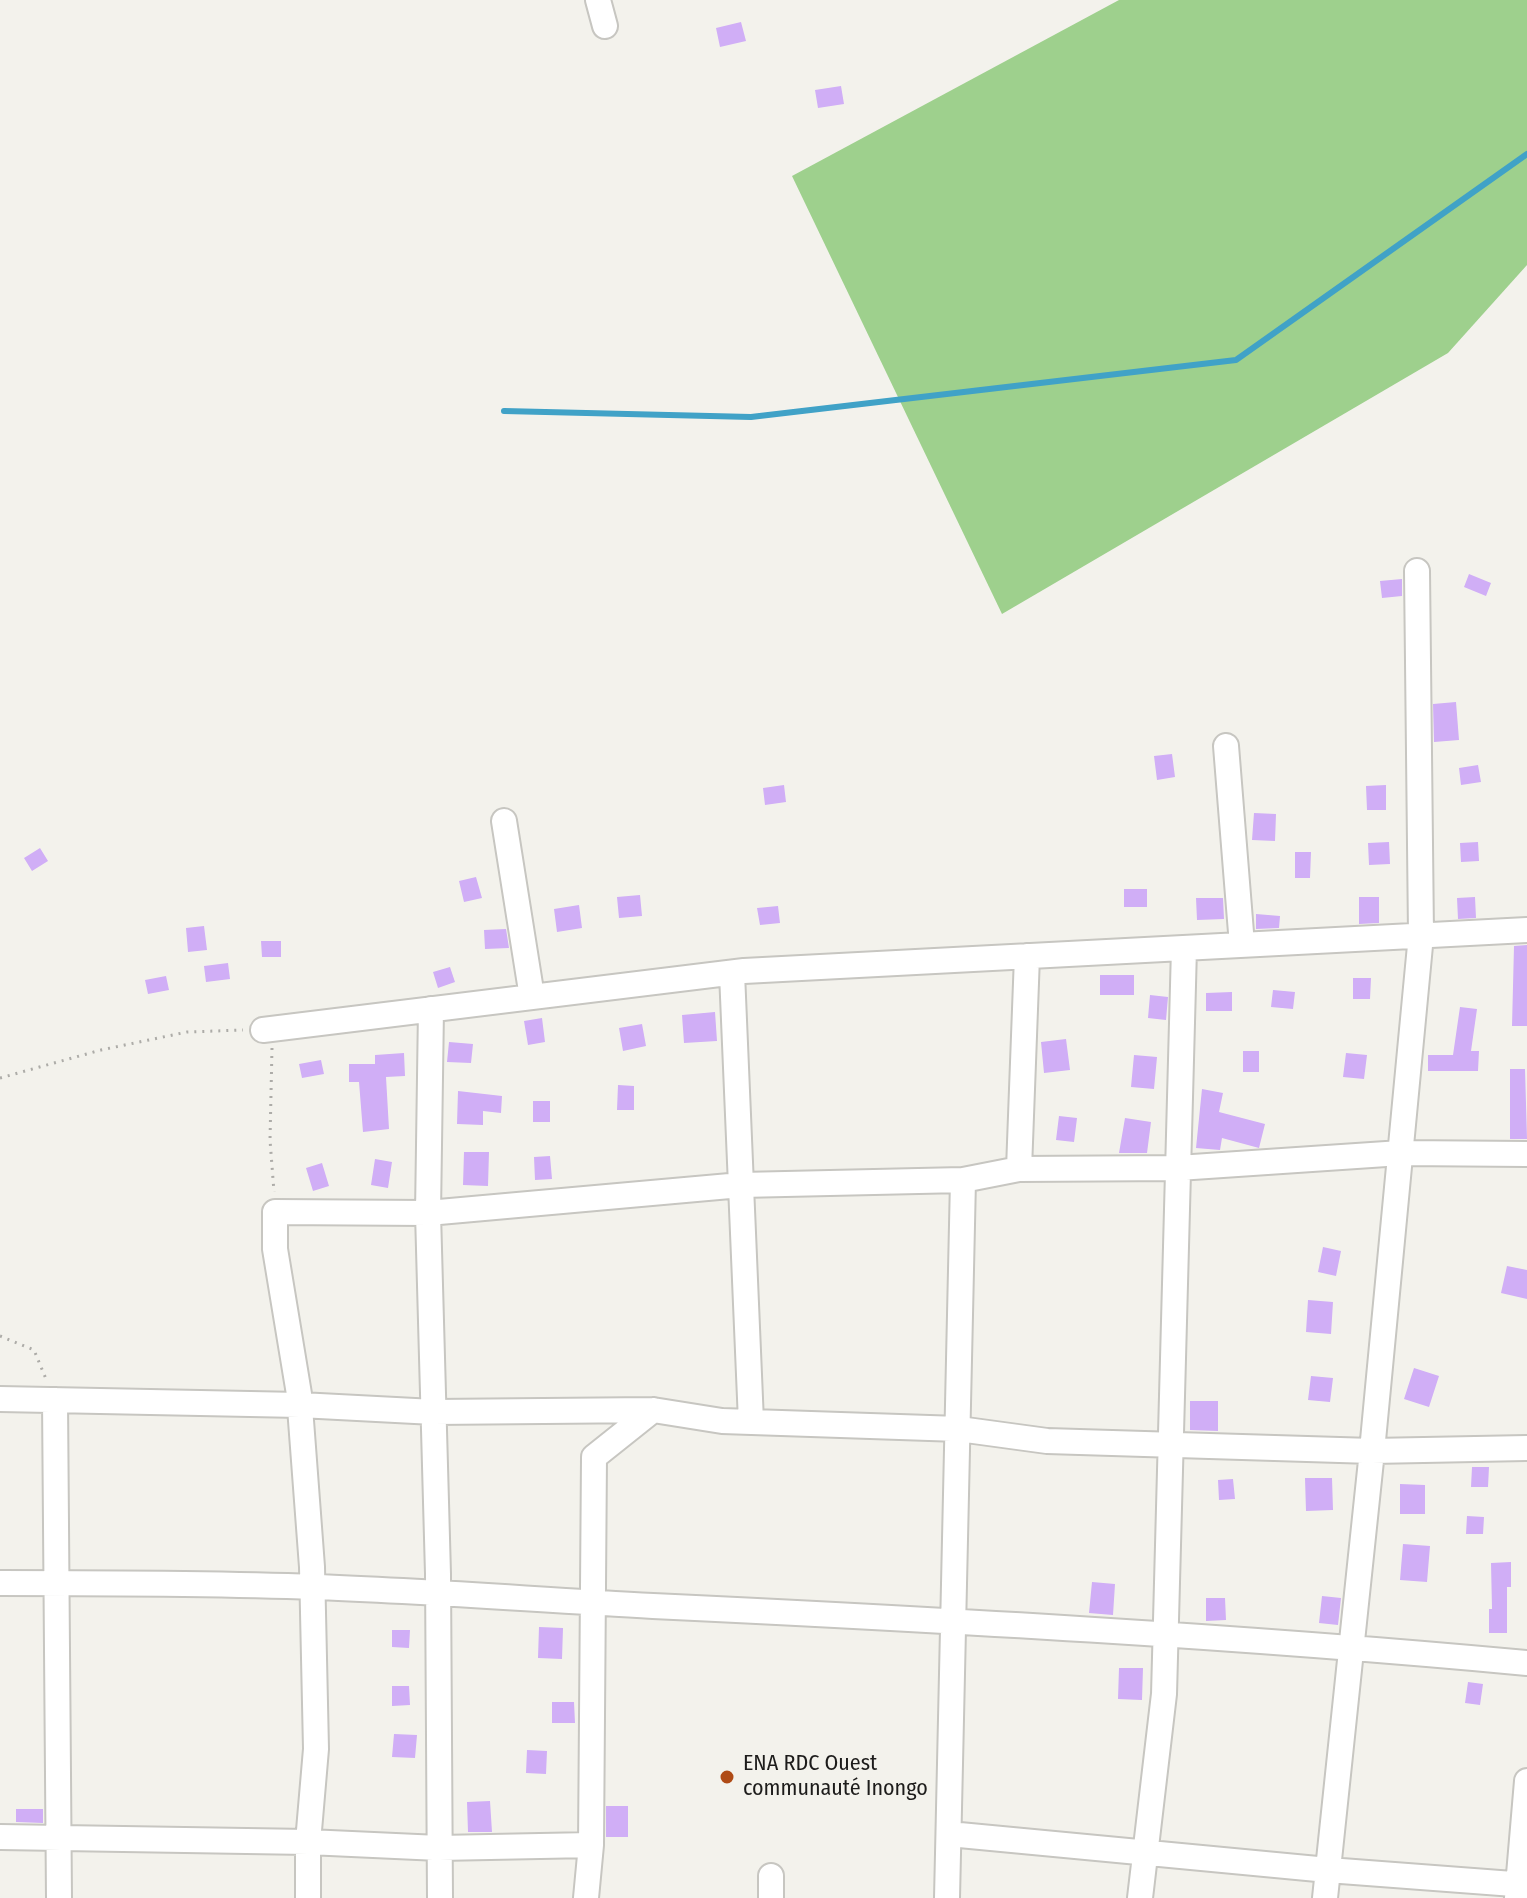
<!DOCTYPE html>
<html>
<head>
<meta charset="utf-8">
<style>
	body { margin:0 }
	canvas { display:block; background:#f3f2ec }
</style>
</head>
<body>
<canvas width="1527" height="1898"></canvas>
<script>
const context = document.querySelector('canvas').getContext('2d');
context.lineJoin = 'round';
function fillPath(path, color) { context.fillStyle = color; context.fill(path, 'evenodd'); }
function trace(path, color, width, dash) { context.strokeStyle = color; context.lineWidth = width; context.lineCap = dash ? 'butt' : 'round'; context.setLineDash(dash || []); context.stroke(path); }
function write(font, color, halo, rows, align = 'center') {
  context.font = font + ' "Fira Sans Condensed",sans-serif'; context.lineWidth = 7; context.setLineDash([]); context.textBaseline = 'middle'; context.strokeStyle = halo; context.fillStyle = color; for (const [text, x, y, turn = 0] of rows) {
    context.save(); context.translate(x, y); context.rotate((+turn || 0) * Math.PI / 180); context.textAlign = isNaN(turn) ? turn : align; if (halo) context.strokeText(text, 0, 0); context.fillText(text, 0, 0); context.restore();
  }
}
const forest = new Path2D(`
	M1119,0h408v265l-79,88 -446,261 -210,-438z`);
const stream = new Path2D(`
	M504,411l247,6 485,-57 291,-206`);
const building = new Path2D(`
	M741,22l5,19 -26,6 -4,-19z
	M841,86l3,18 -26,4 -3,-18z
	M1469,574l22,9 -5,13 -22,-9z
	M1402,579v17l-20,2 -2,-17z
	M1456,702l3,38 -25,2 -1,-38z
	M1172,754l3,23 -18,3 -3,-24z
	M1478,765l3,17 -20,3 -2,-17z
	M784,785l2,17 -21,3 -2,-17z
	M1386,785v25h-19l-1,-24z
	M1254,813l22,1 -1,27 -23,-1z
	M1389,842l1,22 -21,1 -1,-22z
	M1478,842l1,19 -18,1 -1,-19z
	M40,848l8,13 -16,10 -8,-13z
	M1295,852h16l-1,26h-15z
	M476,877l6,21 -18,4 -5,-21z
	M1124,889h23v18h-23z
	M640,895l2,21 -23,2 -2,-21z
	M1359,897h20v26l-20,1z
	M1475,897l1,21 -18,1 -1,-21z
	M1196,898h27l1,21 -27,1z
	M579,905l3,23 -25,4 -3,-23z
	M778,906l2,17 -20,2 -3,-17z
	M1256,914l24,2 -1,12 -23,1z
	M204,926l3,24 -19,2 -2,-24z
	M506,929l3,19 -24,1 -1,-19z
	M261,941h20v16h-19z
	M1527,945v81h-15l2,-80z
	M228,963l2,16 -24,3 -2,-16z
	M450,967l5,15 -17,6 -5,-16z
	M1100,975h34v20h-34z
	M166,976l3,14 -21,4 -3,-14z
	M1353,978h18l-1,21h-17z
	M1273,990l22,2 -2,17 -22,-2z
	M1232,992v19h-26v-18z
	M1150,995l18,2 -2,23 -18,-2z
	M1460,1007l17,2 -6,42h8l-1,20h-50v-16h25z
	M715,1012l2,29 -33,2 -2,-28z
	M542,1018l3,24 -17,3 -4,-24z
	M642,1024l4,22 -23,5 -4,-23z
	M1066,1039l4,31 -26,3 -3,-31z
	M449,1042l24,2 -2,19 -24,-1z
	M1243,1051h16v21h-16z
	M404,1053l1,23 -19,1 3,52 -26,3 -4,-50h-10v-18h26v-9z
	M1346,1053l21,2 -3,24 -21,-2z
	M1134,1055l23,2 -3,32 -23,-2z
	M321,1060l3,14 -22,4 -3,-14z
	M1510,1069h15l2,70h-17z
	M618,1085l16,1v24h-17z
	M1202,1089l21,4 -4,19 46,12 -6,24 -37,-10 -2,12 -24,-2z
	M458,1091l44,5 -1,17 -18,-2v14l-26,-1z
	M533,1101h17v21h-17z
	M1059,1116l18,2 -3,24 -18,-2z
	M1125,1118l26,4 -4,31h-28z
	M464,1152h25l-1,34 -25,-1z
	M550,1156l2,23 -17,1 -1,-23z
	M375,1159l17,3 -4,26 -17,-3z
	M322,1163l7,23 -16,5 -7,-23z
	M1323,1247l18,4 -5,25 -18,-4z
	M1507,1266l20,4v29l-26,-6z
	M1308,1300l25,2 -2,32 -25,-2z
	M1414,1368l25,8 -10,31 -25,-8z
	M1311,1376l22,2 -3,24 -22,-2z
	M1190,1401h28v30l-28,-1z
	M1472,1467h17l-1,20h-17z
	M1305,1478h27l1,32 -27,1z
	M1233,1479l2,20 -16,1 -1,-20z
	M1400,1484l25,1v29h-25z
	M1467,1516l17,1 -1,17h-17z
	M1403,1544l27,2 -3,36 -27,-2z
	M1511,1562v25h-4v46h-18v-24h3l-1,-46z
	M1092,1582l23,2 -2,31 -24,-2z
	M1322,1596l19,2 -3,27 -19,-2z
	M1206,1598h19l1,22 -20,1z
	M539,1627l24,1 -1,31 -24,-1z
	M392,1630h18l-1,18 -17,-1z
	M1119,1668h24l-1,32 -24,-1z
	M1468,1682l15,2 -3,21 -15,-2z
	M392,1686h17l1,19 -18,1z
	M552,1702h22l1,21h-23z
	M394,1734l23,1 -2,23 -23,-1z
	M527,1750l20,1 -1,23 -20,-1z
	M490,1801l2,31h-24l-1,-30z
	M606,1806h22v31h-22z
	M16,1809h27v14l-27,-1z`);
const path = new Path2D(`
	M272,1048l-2,92 4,52
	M0,1078l101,-28 86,-18 56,-2
	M0,1336l34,14 12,29`);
const minor = new Path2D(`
	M598,0l7,26
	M1226,746l16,199
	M504,821l28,176
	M732,973l19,449
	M431,1009l-3,204 313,-28 222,-5 56,-11 159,-1 223,-15 126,1
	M263,1030l481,-59 783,-41
	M1019,1169l8,-213
	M0,1399l300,6 134,7 219,-2 69,11 237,8 88,12 325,10 155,-3
	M55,1400l4,498
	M0,1583c105,0 210,0 315,4 113,4 225,13 338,19 292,14 583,30 874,57
	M949,1834l379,36 199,15
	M0,1837l308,5 131,6 152,-3
	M771,1876v22
	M308,1898v-56l8,-93 -4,-182 -13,-173 -24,-145v-37l153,1 10,361 2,324
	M586,1898l5,-53 3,-388 59,-47
	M947,1898l16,-718
	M1140,1898l24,-204 20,-746
	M1325,1898l47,-447 49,-516 -4,-364
	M1517,1898l10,-117`);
const markers = [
	[727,1777,8,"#af4b16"]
];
const poiNames = [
	["ENA RDC Ouest",743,1764],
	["communauté Inongo",743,1789]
];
fillPath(forest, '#9ed08d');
trace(stream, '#40a2c7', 6);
fillPath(building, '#d0aef6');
trace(minor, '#c7c6c1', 28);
trace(path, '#adaca8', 3, [2, 6]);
trace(minor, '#fff', 24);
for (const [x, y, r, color] of markers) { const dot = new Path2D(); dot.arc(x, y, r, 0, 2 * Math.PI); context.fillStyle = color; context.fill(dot); trace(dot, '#f3f2ec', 3); }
write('22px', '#1d1c1b', '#f3f2ec', poiNames, 'left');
</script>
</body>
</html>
